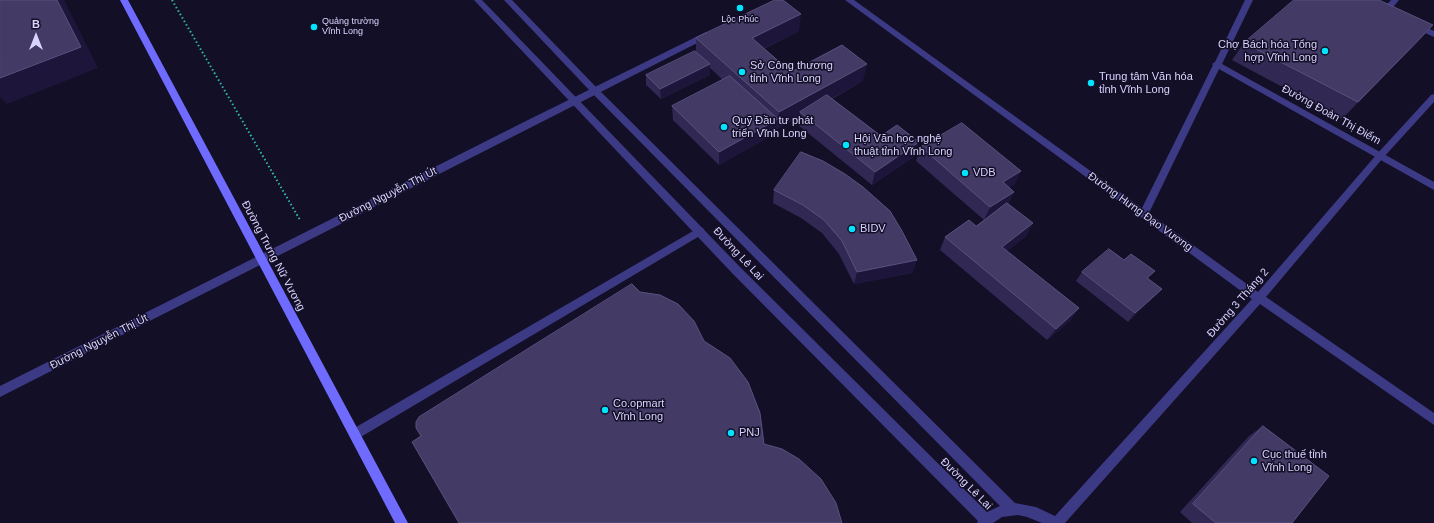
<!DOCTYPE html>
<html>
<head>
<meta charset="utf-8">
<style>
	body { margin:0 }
	#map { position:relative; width:1434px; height:523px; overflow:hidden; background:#130f26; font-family:Arial,sans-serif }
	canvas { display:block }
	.north { position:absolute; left:16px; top:16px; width:40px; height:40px; -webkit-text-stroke:3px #130f26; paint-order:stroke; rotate:0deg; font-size:11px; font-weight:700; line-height:16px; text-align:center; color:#d9d4ff }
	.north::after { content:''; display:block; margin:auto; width:14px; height:18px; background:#d9d4ff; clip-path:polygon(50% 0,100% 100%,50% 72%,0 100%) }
</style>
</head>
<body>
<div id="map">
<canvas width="1434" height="523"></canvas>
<div class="north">B</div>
</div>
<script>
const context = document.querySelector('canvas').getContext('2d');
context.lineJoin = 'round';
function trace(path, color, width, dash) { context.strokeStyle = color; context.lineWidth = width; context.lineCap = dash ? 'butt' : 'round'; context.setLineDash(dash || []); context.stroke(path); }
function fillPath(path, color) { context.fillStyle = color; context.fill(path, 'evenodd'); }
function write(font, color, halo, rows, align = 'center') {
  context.font = font + ' Arial,sans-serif'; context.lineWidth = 3; context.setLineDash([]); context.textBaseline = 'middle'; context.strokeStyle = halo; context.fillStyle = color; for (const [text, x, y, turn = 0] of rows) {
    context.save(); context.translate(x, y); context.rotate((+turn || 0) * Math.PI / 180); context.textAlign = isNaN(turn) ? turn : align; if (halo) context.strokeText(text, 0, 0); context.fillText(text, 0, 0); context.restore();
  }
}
const path = new Path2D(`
	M172,0l128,220`);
const service = new Path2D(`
	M700,227l3,1 2,3 -2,3 -344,204 -4,1 -4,-1 -2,-4 2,-4z`);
const minor = new Path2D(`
	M1245,0h8l-31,64 212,118v8l-215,-121 -72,148h-6l-2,-3 74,-149 -1,-1 3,-2z
	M1391,0h8l-10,12h-6l-1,-2z
	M1417,23l17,8v6l-20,-9 -1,-2z
	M706,32l4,3 -1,2 -709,360v-11l526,-265z`);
const tertiary = new Path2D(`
	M474,0h8l258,267 247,245 13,-6 -409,-414 -87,-92h8l85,88 418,415 21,4 19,9 197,-217 -407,-299h9l404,292 119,-138 54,-59 3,-1v8l-51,56 -117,139 168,116v12l-174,-121 -195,219h-23l-15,-6 -9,-2 -16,2 -9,6h-16l1,-2 -246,-248z`);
const secondary = new Path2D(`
	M120,0h8l280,523h-13z`);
const wall = new Path2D(`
	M1433,25l-16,18 -75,76 -110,-59 12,-17z
	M799,31l-35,18 27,23 72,9 -31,18 49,37 34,20 -43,29 -74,-60 1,-8 -22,12 -1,4 -57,32 -46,-45 -1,-14 51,-26 -13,-12v7l-49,24 -15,-14v-10l50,-23v-14z
	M921,147l94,37 -6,3 5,5 -6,12 25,19 -7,13 -19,15 64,69 -24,20 -107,-90 5,-13 31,-11 8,-6 -68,-59z
	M774,190l143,70 -5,13 -58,11 -15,-30 -17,-21 -21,-15 -28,-15z
	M1082,272l67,7 13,10 -8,8 -26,25 -52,-41z
	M1263,426l29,97h-100l-12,-11 69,-76z`);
const shadedWall = new Path2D(`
	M57,0h7l34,68 -91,36 -7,-7v-19z
	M801,14l-2,17 -48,24 1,-17z
	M1433,25l-16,18 -75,76 16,-17z
	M710,64v11l-49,24 -1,-10z
	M867,64l-4,17 -60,33 -3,-2 -1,5 -22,12 2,-17z
	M778,119l-2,14 -57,32v-13z
	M919,142l-4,14 -43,29 3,-13z
	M1021,171l-6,13 -18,11 6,-13z
	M1014,192l-6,13 -24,15 6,-13z
	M1033,223l-7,13 -30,24 6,-13z
	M917,260l-5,13 -58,11 3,-12z
	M1155,271l-8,9v-2z
	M1162,289l-8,8 -26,25 7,-9z
	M1079,308l-8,12 -24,20 9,-11z`);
const building = new Path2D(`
	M0,0h57l24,47 -81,31z
	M775,0h8l18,14 -49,24 39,34 51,-27 25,19 -88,48 -83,-74z
	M1294,0h85l54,25 -75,77 -114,-59z
	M695,51l15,13 -50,25 -14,-14z
	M730,76l48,43 -59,33 -47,-46z
	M827,95l54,41 16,-11 22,17 -44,30 -75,-60z
	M962,123l59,48 -18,11 11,10 -24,15 -69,-60z
	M801,152l22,9 22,13 18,13 27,24 12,20 15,29 -60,12 -15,-31 -18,-21 -21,-15 -29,-15z
	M1007,203l26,20 -31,24 77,61 -23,21 -111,-92 24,-17 7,6z
	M1109,249l15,11 7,-6 24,17 -8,7 15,11 -27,24 -53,-41z
	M632,284l8,8 20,3 18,9 16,17 10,20 26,17 18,24 12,31 4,31 18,5 17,10 22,20 15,24 6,20h-383l-47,-81 9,-6 -5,-8v-6l3,-5z
	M1263,426l66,50 -37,47h-76l-23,-19z`);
const markers = [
	[740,8,4,"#00e5ff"],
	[314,27,4,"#00e5ff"],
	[1325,51,4,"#00e5ff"],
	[742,72,4,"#00e5ff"],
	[1091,83,4,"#00e5ff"],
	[724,127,4,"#00e5ff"],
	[846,145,4,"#00e5ff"],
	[965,173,4,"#00e5ff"],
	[852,229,4,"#00e5ff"],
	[605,410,4,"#00e5ff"],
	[731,433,4,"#00e5ff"],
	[1254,461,4,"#00e5ff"]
];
const farPoinames = [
	["Lộc Phúc",740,20],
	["Quảng trường",322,22,"left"],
	["Vĩnh Long",322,32,"left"]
];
const poiNames = [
	["Chợ Bách hóa Tổng",1317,45,"right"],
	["hợp Vĩnh Long",1317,58,"right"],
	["Sở Công thương",750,66],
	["tỉnh Vĩnh Long",750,79],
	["Trung tâm Văn hóa",1099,77],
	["tỉnh Vĩnh Long",1099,90],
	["Quỹ Đầu tư phát",732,121],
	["triển Vĩnh Long",732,134],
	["Hội Văn học nghệ",854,139],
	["thuật tỉnh Vĩnh Long",854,152],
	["VDB",973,173],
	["BIDV",860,229],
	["Co.opmart",613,404],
	["Vĩnh Long",613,417],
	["PNJ",739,433],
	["Cục thuế tỉnh",1262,455],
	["Vĩnh Long",1262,468]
];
const streetNames = [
	["Đường Đoàn Thị Điểm",1331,115,29],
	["Đường Nguyễn Thị Út",388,195,-27],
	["Đường Hưng Đạo Vương",1140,212,36],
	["Đường Lê Lai",738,254,47],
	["Đường Trưng Nữ Vương",273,256,62],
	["Đường 3 Tháng 2",1238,303,-49],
	["Đường Nguyễn Thị Út",99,342,-27],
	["Đường Lê Lai",966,484,45]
];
trace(path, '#2fb8b0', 2, [1.5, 2.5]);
fillPath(service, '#3d3a85');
fillPath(minor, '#3d3a85');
fillPath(tertiary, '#3d3a85');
fillPath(secondary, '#6f6bff');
fillPath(wall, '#312854');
fillPath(shadedWall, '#1d163a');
fillPath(building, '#433a66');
trace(building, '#5a527e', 1);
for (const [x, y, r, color] of markers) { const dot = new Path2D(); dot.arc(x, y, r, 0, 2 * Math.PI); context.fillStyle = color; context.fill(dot); trace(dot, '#130f26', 1.5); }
write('9px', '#d9d4ff', '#130f26', farPoinames);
write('11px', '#d9d4ff', '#130f26', poiNames, 'left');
write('11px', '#d9d4ff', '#130f26', streetNames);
</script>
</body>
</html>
